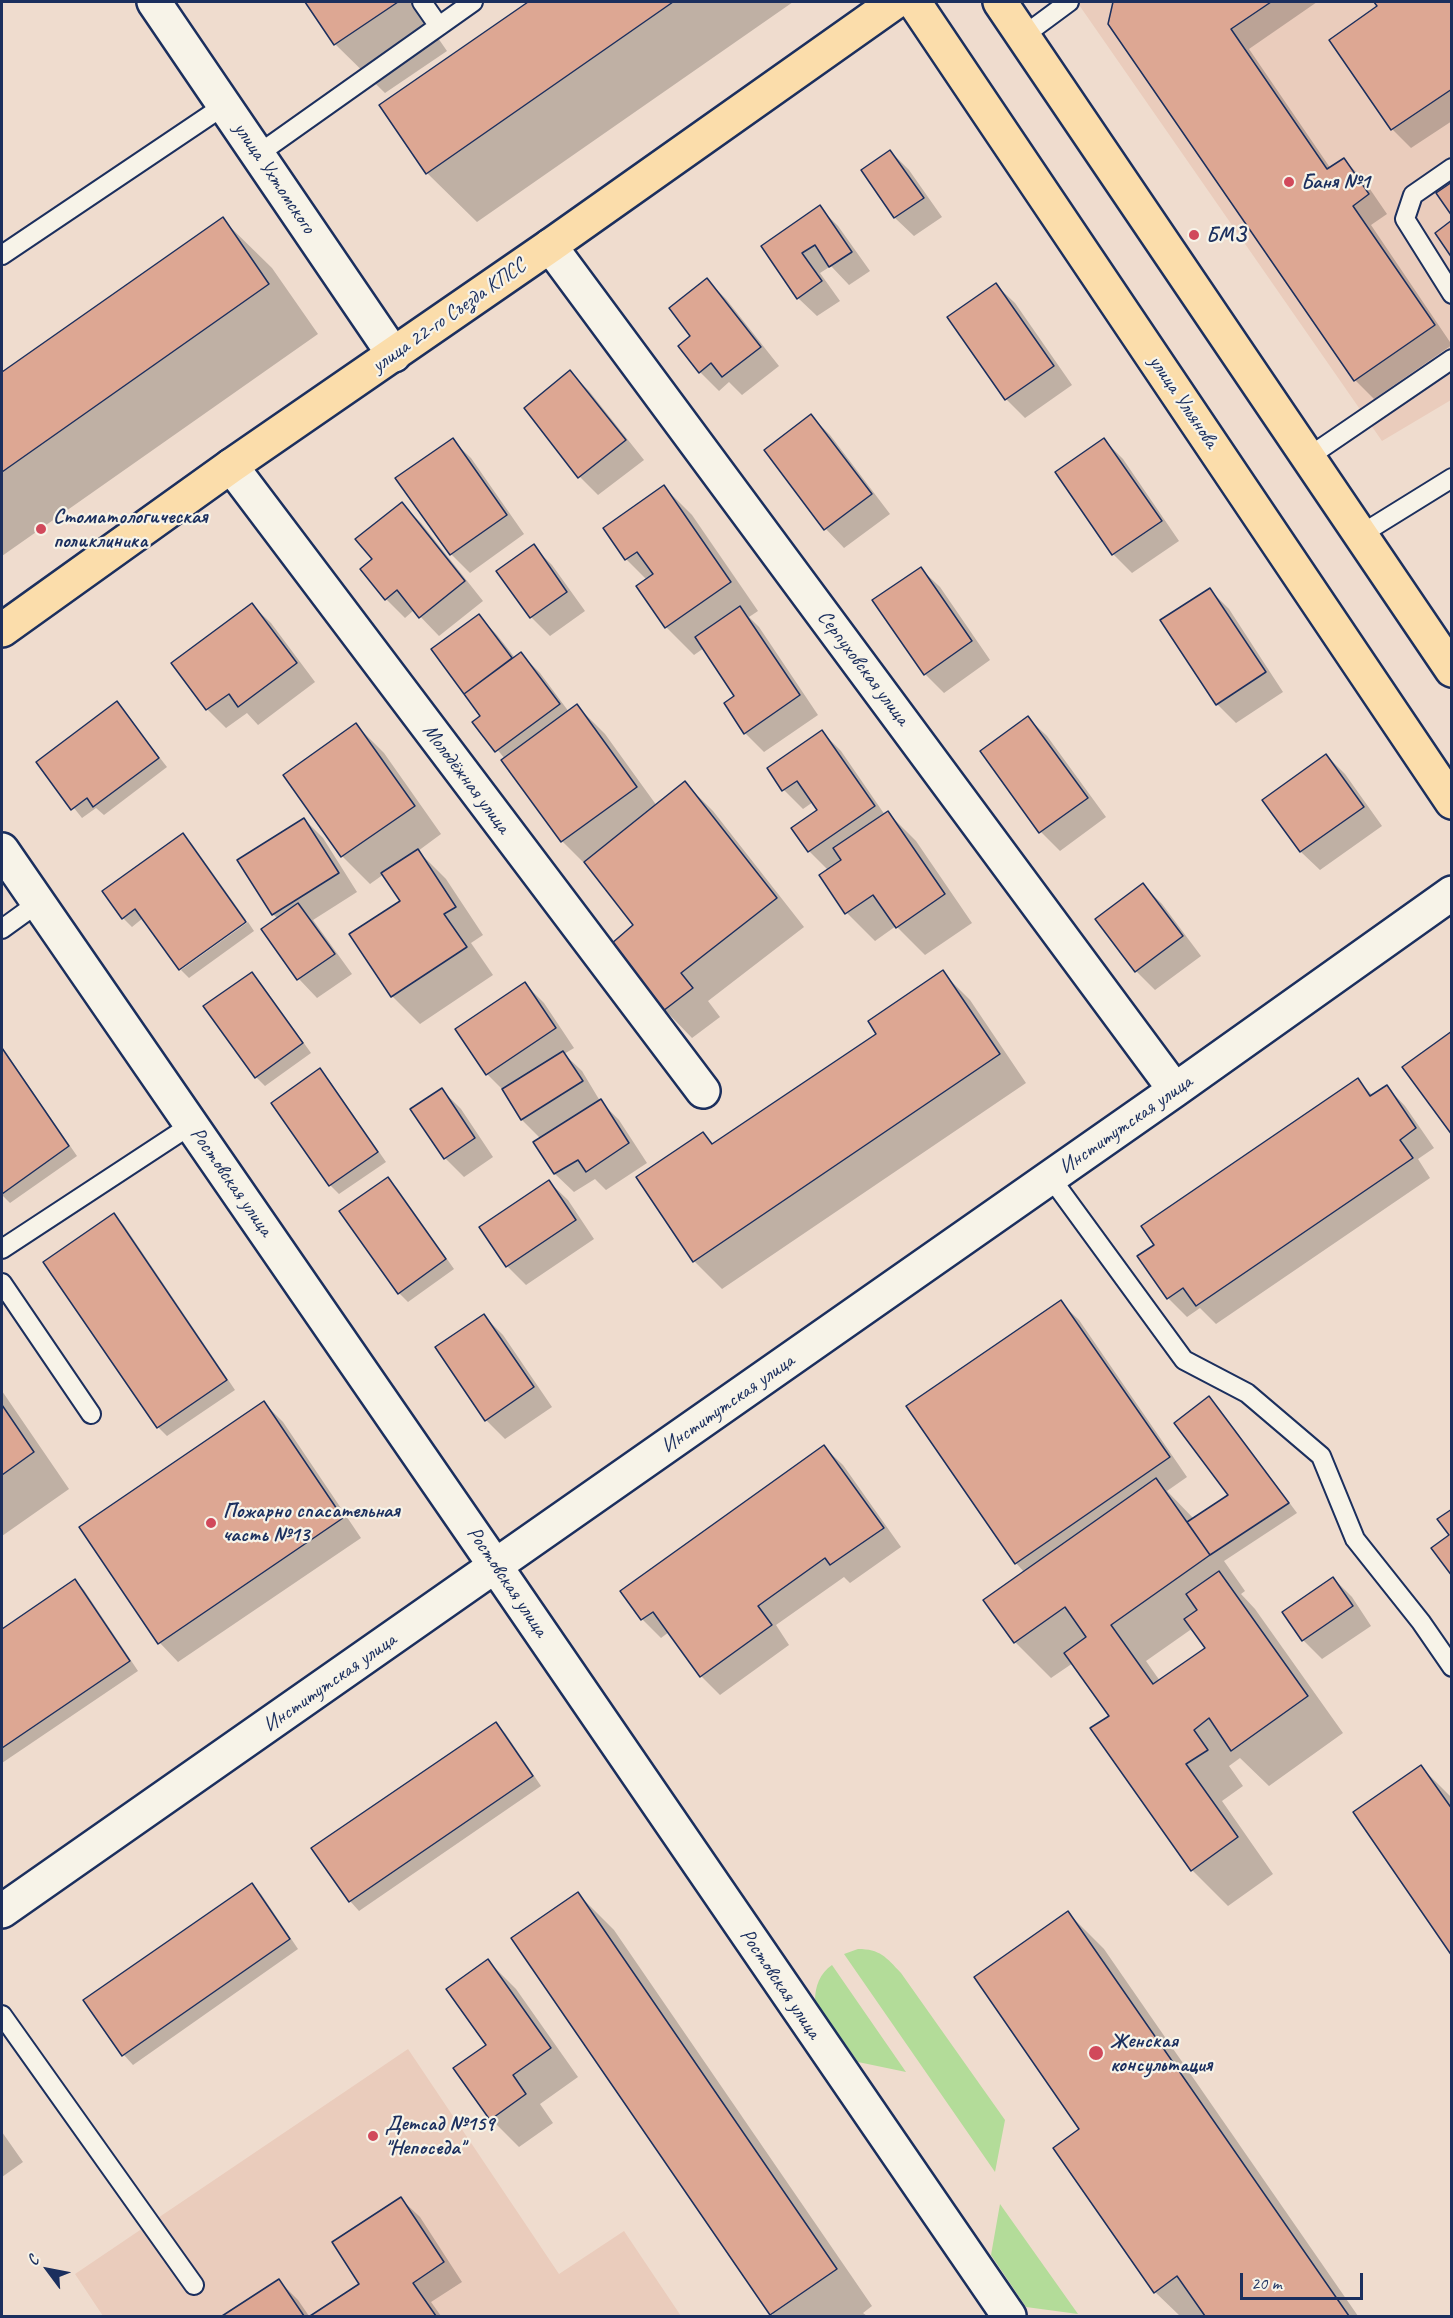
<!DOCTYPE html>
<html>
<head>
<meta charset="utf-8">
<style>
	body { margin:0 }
	#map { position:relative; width:1453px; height:2318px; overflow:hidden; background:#efdcce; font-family:Caveat,sans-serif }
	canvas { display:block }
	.frame { position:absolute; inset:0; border:3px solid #1b2f5e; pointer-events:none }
	.north { position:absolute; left:18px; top:2240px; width:60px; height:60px; -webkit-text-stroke:4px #f7f3e8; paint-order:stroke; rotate:302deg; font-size:16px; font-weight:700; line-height:24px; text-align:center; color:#1b2f5e }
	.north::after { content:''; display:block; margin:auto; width:21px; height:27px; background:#1b2f5e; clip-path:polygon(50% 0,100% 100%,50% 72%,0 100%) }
	.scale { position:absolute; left:1240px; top:2273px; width:123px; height:27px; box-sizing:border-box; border:3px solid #1b2f5e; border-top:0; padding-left:8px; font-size:18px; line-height:21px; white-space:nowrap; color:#1b2f5e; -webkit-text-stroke:4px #f7f3e8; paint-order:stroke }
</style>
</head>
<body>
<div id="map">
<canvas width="1453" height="2318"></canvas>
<div class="frame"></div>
<div class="north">С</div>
<div class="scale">20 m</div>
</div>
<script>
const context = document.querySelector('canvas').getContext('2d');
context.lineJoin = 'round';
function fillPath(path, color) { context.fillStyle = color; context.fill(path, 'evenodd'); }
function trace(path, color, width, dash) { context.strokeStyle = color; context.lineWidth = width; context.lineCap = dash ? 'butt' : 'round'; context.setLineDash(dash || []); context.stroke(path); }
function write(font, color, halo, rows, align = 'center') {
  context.font = font + ' Caveat,sans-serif'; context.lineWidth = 4.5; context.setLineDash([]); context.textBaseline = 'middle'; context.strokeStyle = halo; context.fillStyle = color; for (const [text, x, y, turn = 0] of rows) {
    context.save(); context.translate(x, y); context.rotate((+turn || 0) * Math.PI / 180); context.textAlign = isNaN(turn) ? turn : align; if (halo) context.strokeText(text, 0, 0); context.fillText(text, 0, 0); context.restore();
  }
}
const built = new Path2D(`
	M1077,2h374v398l-69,41z
	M408,2049l151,225 65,-43 57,85h-578l-28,-42z`);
const green = new Path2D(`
	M858,1949c22,0 28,8 43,24l104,147 -10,52 -151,-218z
	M832,1965l74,107 -48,-10 -43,-61c0,-15 5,-28 17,-36z
	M1000,2204l78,110 -52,-7 -35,-52z`);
const shadow = new Path2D(`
	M307,2h106l34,49 -62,42 -50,-49z
	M530,2h263l-316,220 -50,-49 -46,-67z
	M1114,2h203l-68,47 82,120 13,-9 19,19 24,35 -16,11 81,120 -78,54 -19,-19 -246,-356z
	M1376,2h76v119l-41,27 -19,-19 -61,-89 48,-34z
	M890,151l19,19 33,47 -28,19 -19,-18 -32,-47z
	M819,207l19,19 32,45 -21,14 -18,-19 -11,7 20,28 -23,15 -19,-18 -35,-51z
	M222,219l50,49 46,66 -316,222v-182z
	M707,280l19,19 53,67 -37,29 -13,-13 -10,9 -19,-19 -8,-35z
	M996,285l19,18 57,82 -47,33 -19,-19z
	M570,372l19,19 55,69 -46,35 -18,-18z
	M811,416l19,19 60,79 -46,34 -18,-19 -60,-79z
	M452,440l19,18 53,76 -54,39 -19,-19 -54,-76z
	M1104,440l19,19 56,82 -47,32 -19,-19 -56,-82z
	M664,487l28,28 66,96 -9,6 10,10 59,88 -54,37 -19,-19 -9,-37 -32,-48 -10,7 -28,-28 -19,-47 -21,-21 -21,-31z
	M402,504l19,19 62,78 -44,35 -25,-26 -9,8 -19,-19 -11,-39z
	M533,546l19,19 33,46 -35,25 -19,-19 -33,-46z
	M921,569l19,18 50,73 -46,33 -19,-19z
	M1210,590l19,19 54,83 -47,31 -19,-19z
	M252,605l19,18 44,59 -57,43 -11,-12 -21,15 -19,-19 -34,-46z
	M479,616l18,19 18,23 6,-4 19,19 29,39 8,-6 28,28 52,72 28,-23 28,28 91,116 -96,74 12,16 -28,21 -27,-28 -52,-66 22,-18 -45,-57 -28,-28 -57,-82 -30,-37 7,-6 -49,-66z
	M117,703l50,64 -63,48 -8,-7 -14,10 -44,-55z
	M1028,718l19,18 59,81 -46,34 -19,-19 -59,-81z
	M356,725l28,28 57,81 -23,17 28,28 37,56 -12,8 22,32 -73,49 -28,-28 -41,-62 51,-33 -18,-27 -14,10 -28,-28 -57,-81z
	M822,732l19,19 44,64 3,-2 28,28 56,82 -47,32 -29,-29 -21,15 -28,-28 -19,-43 -19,-19 10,-41 -6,-8 -10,7 -19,-19 -15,-22z
	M1326,755l19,19 37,52 -62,44 -19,-18 -37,-52z
	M304,819l19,19 34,54 -44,28 39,54 -35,24 -18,-19 -36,-50 15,-10 -5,-5z
	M183,835l9,9 54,76 -67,48 -36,-50 -11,9 -9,-9z
	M1143,885l19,19 39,52 -46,34 -19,-19z
	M248,922l6,9 -65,47 -8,-8z
	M942,972l28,28 56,83 -304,206 -28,-28 9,-127 11,11 164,-111z
	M252,974l9,9 50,70 -46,33 -9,-9z
	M525,984l19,19 30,45 -10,6 18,17 18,30 19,19 28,43 -41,27 -11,-11 -21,13 -19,-18 -20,-31 6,-4 -19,-19 -17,-28 -18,-18z
	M2,1047l75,109 -67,47 -8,-8z
	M319,1070l10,10 57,82 -47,32 -9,-9 -57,-82z
	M1358,1080l15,16 14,-9 18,19 29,42 -16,11 12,19 -214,146 -16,-16 -13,9 -19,-19 -12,-53z
	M442,1090l19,19 32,48 -29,20 -19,-19z
	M387,1179l10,9 57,81 -46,33 -9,-9z
	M549,1182l19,18 26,39 -68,46 -19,-19z
	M114,1215l9,9 112,166 -68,46 -9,-9z
	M1060,1302l19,18 108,157 -20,14 27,28 36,-23 -21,-98 9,9 79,106 -73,48 21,30 -4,3 14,15 88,124 -74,53 -29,-28 -11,8 14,20 -21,15 51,73 -45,32 -36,-36 -81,-154 -38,-53 -22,15 -36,-36 10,-69 -9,-10zM1193,1628l14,20 -47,33 -14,-20z
	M484,1316l19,19 49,72 -47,32 -19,-19z
	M2,1391l67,98 -67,47z
	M264,1403l19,19 78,116 -183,124 -18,-19 -79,-116z
	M824,1447l19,18 58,82 -51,36 -6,-6 -68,48 13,20 -69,50 -19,-19 -32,-44 -8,6 -19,-19z
	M1333,1578l19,19 19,29 -49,33 -19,-19 -19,-28z
	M75,1581l9,9 54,81 -136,92v-133z
	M496,1724l9,9 36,53 -182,125 -9,-10z
	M1421,1767l31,31v155z
	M252,1885l9,9 37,55 -165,116 -9,-10 -39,-54z
	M578,1894l36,36 258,376 -9,7 4,3h-93l-2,-2 -259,-376z
	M1068,1913l36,36 254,367h-178l-25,-24 -74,-162z
	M488,1961l28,28 62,88 -38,27 13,19 -34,24 -28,-28z
	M2,2132l21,30 -21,15z
	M401,2199l19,18 42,65 -31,20 10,14h-128l48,-32z
	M279,2281l19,19 11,16h-84z`);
const building = new Path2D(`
	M305,2h93l-64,43z
	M528,2h145l-247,172 -47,-69z
	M1113,2h158l-40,27 96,140 17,-11 25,36 -16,12 82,119 -81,56 -246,-357z
	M1374,2h78v87l-61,41 -62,-90 48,-34z
	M890,150l34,48 -30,20 -33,-48z
	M1452,182v34l-16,-23z
	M820,205l32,47 -23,15 -14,-22 -13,8 20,28 -25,18 -36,-53z
	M223,217l46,67 -267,188v-100z
	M1452,220v38l-17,-25z
	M707,278l54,69 -39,30 -11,-14 -12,10 -21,-27 12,-10 -21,-28z
	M996,283l58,83 -49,34 -58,-83z
	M570,370l56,70 -48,38 -54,-70z
	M811,414l61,80 -48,36 -60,-80z
	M453,438l54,77 -57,40 -55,-77z
	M1104,438l58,83 -50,34 -57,-83z
	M664,485l67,97 -66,46 -29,-42 17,-12 -16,-22 -12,8 -22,-32z
	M402,502l63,79 -46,37 -22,-28 -12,10 -25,-31 12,-10 -17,-20z
	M534,544l33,48 -37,26 -34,-47z
	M921,567l51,74 -48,34 -52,-75z
	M1210,588l56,84 -50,33 -56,-85z
	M252,603l45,60 -59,44 -9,-13 -23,16 -35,-47z
	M740,606l60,89 -56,39 -20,-31 10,-7 -39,-59z
	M479,614l33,44 -48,36 -33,-45z
	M521,652l39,52 -65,48 -23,-30 8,-6 -16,-22z
	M117,701l42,57 -66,49 -6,-9 -16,12 -35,-48z
	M577,704l60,83 -76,55 -60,-82z
	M1028,716l60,82 -49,35 -59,-82z
	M356,723l59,83 -74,51 -58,-82z
	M822,730l53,76 -67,46 -17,-24 26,-18 -20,-29 -15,10 -15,-23z
	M1326,754l38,53 -64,45 -38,-52z
	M685,781l92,117 -96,75 12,15 -30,23 -52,-67 22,-19 -49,-63z
	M888,811l57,83 -49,34 -23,-33 -28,19 -26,-39 22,-15 -8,-12z
	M304,818l35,55 -67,42 -35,-55z
	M183,833l63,89 -67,48 -44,-61 -13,10 -20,-28z
	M418,849l38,58 -12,7 23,33 -76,50 -42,-63 51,-33 -19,-28z
	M1143,883l40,53 -48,36 -40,-53z
	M298,903l37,51 -38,26 -36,-51z
	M943,970l57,84 -307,208 -57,-85 67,-45 9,12 164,-110 -8,-13z
	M252,972l51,71 -48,35 -52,-72z
	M525,982l31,46 -70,47 -31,-46z
	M1452,1031v104l-50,-68z
	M2,1048l67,98 -67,48z
	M563,1051l20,30 -62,39 -19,-31z
	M320,1068l58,84 -49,34 -58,-83z
	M1358,1078l12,18 17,-11 29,43 -16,12 13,18 -217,148 -13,-18 -16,11 -30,-43 17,-11 -13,-19z
	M442,1088l33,50 -31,21 -34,-50z
	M601,1099l28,44 -43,29 -8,-12 -24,14 -21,-32z
	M388,1177l58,82 -48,35 -59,-83z
	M549,1180l27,40 -70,47 -27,-40z
	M114,1213l113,167 -70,48 -114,-166z
	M1061,1300l109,157 -155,107 -109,-158z
	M484,1314l50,73 -49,34 -50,-74z
	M1209,1396l80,107 -79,52 -23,-33 41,-27 -54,-72z
	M264,1401l79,117 -185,126 -79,-117z
	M2,1405l32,47 -32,23z
	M824,1445l60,83 -54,37 -5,-7 -67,48 14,19 -72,52 -47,-65 -12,8 -21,-29z
	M1156,1478l54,77 -99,70 42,59 52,-36 -21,-29 13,-9 -11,-16 33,-23 89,125 -77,55 -22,-33 -15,12 14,20 -22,14 52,73 -47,34 -101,-143 19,-12 -45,-63 22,-16 -21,-30 -51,36 -31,-43z
	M1452,1509v67l-21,-28 18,-13 -12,-16z
	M1333,1577l20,29 -51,35 -20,-29z
	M75,1579l55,82 -128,87v-119z
	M496,1722l37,54 -184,126 -38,-54z
	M1421,1765l31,44v147l-99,-144z
	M252,1883l38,56 -168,117 -39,-56z
	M578,1892l259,377 -67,46 -259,-377z
	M1068,1911l281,405h-144l-28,-40 -23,17 -101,-145 26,-19 -105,-152z
	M488,1959l63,89 -38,27 13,19 -36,26 -37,-52 33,-23 -40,-56z
	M401,2197l43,65 -31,21 23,33h-126l49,-32 -27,-42z
	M279,2279l25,37h-82z`);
const service = new Path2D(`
	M422,2l16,23
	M1023,36l46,-34
	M257,155l216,-153
	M1452,168l-39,27 -8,24 47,75
	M2,255l223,-150
	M1307,458l145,-99
	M1360,535l92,-57
	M2,929l36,-26
	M1051,1178l133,182 63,33 74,63 34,83 66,83 31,45
	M2,1249l189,-124
	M2,1283l89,131
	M2,2015l192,270`);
const minor = new Path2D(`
	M154,2l240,353
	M550,246l625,844
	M231,466l472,625
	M2,850l494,717 513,749
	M2,1911l1173,-821 277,-197`);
const primary = new Path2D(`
	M914,2l538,800
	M1000,2l452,668
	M2,630l229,-164 319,-220 345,-244`);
const markers = [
	[1289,182,6,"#d1495b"],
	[1194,235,6,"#d1495b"],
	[41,529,6,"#d1495b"],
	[211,1523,6,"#d1495b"],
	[1096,2053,8,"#d1495b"],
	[373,2136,6,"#d1495b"]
];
const streetNames = [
	["улица Ухтомского",274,178,56],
	["улица 22-го Съезда КПСС",449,316,-35],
	["улица Ульянова",1183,402,56],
	["Серпуховская улица",863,668,53],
	["Молодёжная улица",466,779,53],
	["Институтская улица",1126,1125,-35],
	["Ростовская улица",231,1182,55],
	["Институтская улица",728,1404,-35],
	["Ростовская улица",507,1582,56],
	["Институтская улица",330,1683,-35],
	["Ростовская улица",780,1984,56]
];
const poiNames = [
	["Баня №1",1301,182],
	["БМЗ",1206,235],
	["Стоматологическая",53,517],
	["поликлиника",53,541],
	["Пожарно спасательная",223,1511],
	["часть №13",223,1535],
	["Женская",1110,2041],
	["консультация",1110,2065],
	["Детсад №159",385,2124],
	["\"Непоседа\"",385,2148]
];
fillPath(built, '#eaccbc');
fillPath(green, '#b3dc99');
fillPath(shadow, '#0003');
fillPath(building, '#dda793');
trace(building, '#1b2f5e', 1.5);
trace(service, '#1b2f5e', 22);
trace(minor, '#1b2f5e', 38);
trace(primary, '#1b2f5e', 38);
trace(service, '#f7f3e8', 18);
trace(minor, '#f7f3e8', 33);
trace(primary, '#fbddab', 33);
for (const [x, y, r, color] of markers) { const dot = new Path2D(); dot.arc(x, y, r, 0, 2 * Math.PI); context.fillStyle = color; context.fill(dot); trace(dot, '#f7f3e8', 2); }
write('21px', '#1b2f5e', '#f7f3e8', streetNames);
write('bold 21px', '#1b2f5e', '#f7f3e8', poiNames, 'left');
</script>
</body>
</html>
